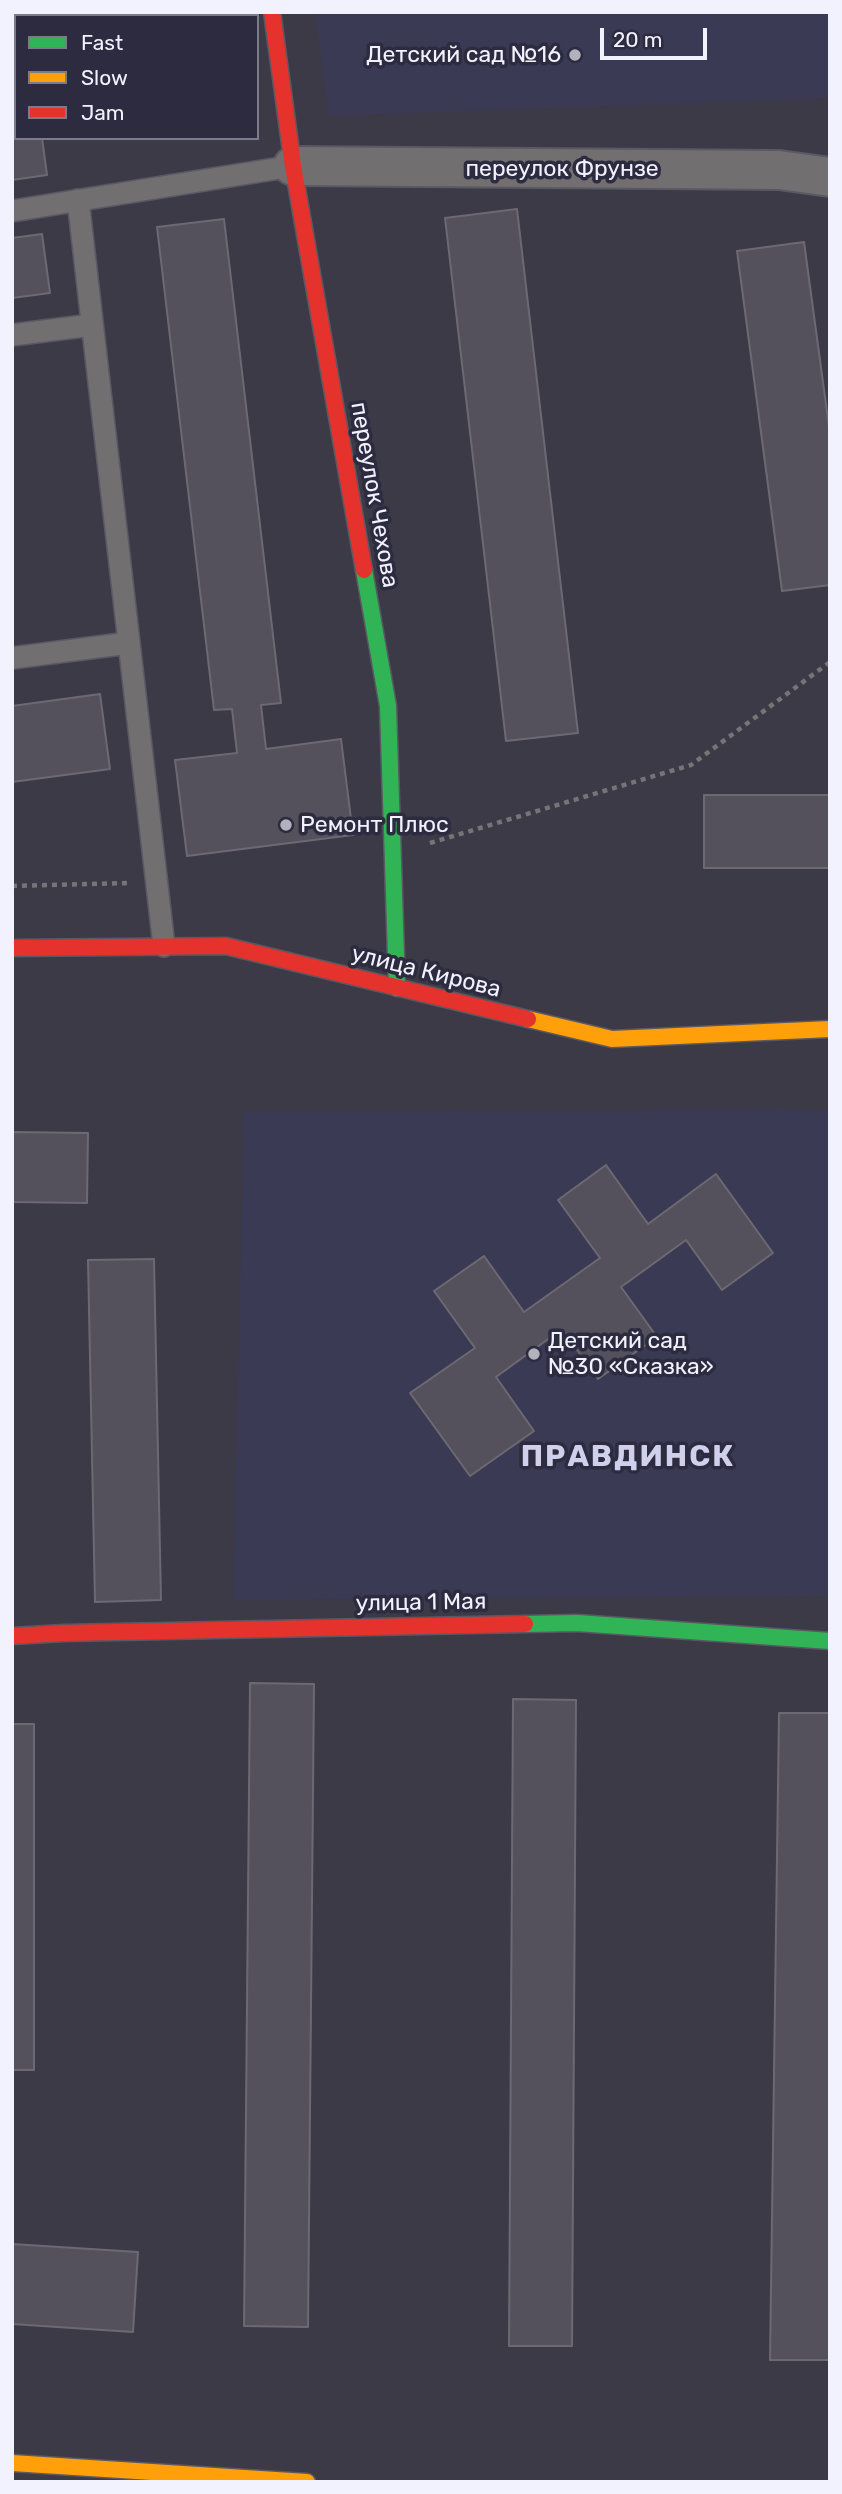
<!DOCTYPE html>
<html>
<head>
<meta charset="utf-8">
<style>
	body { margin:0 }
	#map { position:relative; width:842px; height:2494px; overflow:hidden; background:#3b3a46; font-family:Rubik,sans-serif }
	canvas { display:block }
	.frame { position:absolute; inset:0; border:14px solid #f2f2fe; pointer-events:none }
	.legend { position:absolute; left:14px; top:14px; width:245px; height:126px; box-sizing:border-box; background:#2c2b40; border:2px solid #7b7b8c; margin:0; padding:9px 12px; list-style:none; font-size:21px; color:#f2f2fe }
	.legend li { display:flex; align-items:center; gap:14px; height:35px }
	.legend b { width:35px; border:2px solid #7b7b8c }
	.scale { position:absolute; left:600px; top:28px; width:107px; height:32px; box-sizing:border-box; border:4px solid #f2f2fe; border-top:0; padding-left:9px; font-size:21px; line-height:24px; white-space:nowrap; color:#f2f2fe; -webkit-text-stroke:5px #2c2b40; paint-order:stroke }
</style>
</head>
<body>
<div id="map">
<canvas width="842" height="2494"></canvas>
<div class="frame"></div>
<ul class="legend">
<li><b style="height:9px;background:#30b455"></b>Fast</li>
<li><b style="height:9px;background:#ff9f0a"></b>Slow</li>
<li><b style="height:9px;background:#e5322d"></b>Jam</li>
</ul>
<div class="scale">20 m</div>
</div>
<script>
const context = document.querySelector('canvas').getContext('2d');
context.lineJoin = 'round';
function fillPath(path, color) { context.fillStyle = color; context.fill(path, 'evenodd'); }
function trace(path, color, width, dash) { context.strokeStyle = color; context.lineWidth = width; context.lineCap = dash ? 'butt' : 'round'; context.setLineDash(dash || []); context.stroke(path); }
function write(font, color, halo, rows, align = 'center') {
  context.font = font + ' Rubik,sans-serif'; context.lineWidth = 7; context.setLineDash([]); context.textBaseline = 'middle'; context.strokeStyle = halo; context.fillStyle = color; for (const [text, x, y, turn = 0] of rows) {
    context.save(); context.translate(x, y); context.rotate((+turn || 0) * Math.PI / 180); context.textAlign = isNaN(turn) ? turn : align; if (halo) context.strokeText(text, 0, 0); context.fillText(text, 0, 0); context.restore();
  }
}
const built = new Path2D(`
	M315,12h515v86l-501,18z
	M830,1110v486l-597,4 11,-489z`);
const building = new Path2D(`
	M12,127h4v11h26l5,37 -35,5z
	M517,209l61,524 -72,8 -61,-523z
	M224,219l57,484 -20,2 5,44 75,-10 12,96 -166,21 -12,-96 62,-7 -5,-44 -18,1 -57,-483z
	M42,234l8,59 -38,5v-60z
	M804,242l26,192v151l-48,6 -45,-340z
	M100,694l10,75 -98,13v-76z
	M704,795h126v73h-126z
	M12,1132l76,1 -1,70 -75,-1z
	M606,1165l42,59 68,-50 57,79 -51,37 -36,-50 -65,47 36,50 -59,42 -36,-50 -66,48 38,54 -64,45 -60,-83 65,-45 -41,-57 50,-35 40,56 76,-54 -42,-58z
	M154,1259l7,341 -66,2 -7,-342z
	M250,1683l64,1 -6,643 -64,-1z
	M513,1699l63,1 -4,646h-63z
	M779,1713h51v647h-60z
	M12,1724h22v346h-22z
	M12,2244l126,8 -5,80 -121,-8z`);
const path = new Path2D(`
	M430,843l261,-78 139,-103
	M12,886l118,-3`);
const lane = new Path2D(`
	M78,200l86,746
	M12,211l281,-45
	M12,335l80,-10
	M12,658l117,-15`);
const street = new Path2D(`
	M293,166l486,4 51,7`);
const fast = new Path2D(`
	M364,570l24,136 9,282
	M525,1624l52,-1 253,18`);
const slow = new Path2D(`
	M528,1019l84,20 218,-10
	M12,2463l295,19`);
const jam = new Path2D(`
	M272,12l21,154 71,404
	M12,948l214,-2 302,73
	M12,1636l52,-3 461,-9`);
const markers = [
	[575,55,7,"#b2b2be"],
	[286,825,7,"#b2b2be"],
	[534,1354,7,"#b2b2be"]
];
const poiNames = [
	["Детский сад №16",561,55,"right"],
	["Ремонт Плюс",300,825],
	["Детский сад",548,1341],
	["№30 «Сказка»",548,1367]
];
const streetNames = [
	["переулок Фрунзе",562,169],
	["переулок Чехова",374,495,80],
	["улица Кирова",426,972,14],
	["улица 1 Мая",421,1603,-1]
];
const districtNames = [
	["ПРАВДИНСК",628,1457]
];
fillPath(built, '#3b3a54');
fillPath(building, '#54515c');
trace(building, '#6c6973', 2);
trace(lane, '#595863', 24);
trace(street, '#595863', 42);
trace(fast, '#595863', 19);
trace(slow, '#595863', 19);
trace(jam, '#595863', 19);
trace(path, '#767477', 4.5, [5, 5]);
trace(lane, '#726f70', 21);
trace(street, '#726f70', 38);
trace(fast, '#30b455', 16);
trace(slow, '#ff9f0a', 16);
trace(jam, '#e5322d', 16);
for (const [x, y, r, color] of markers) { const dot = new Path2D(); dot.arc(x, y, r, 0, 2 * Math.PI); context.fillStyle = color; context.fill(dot); trace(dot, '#2c2b40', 2.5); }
write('23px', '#f2f2fe', '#2c2b40', poiNames, 'left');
write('23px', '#f2f2fe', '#2c2b40', streetNames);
context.letterSpacing = '2px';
write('bold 30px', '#d0d0ec', '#2c2b40', districtNames);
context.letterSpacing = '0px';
</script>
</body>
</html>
